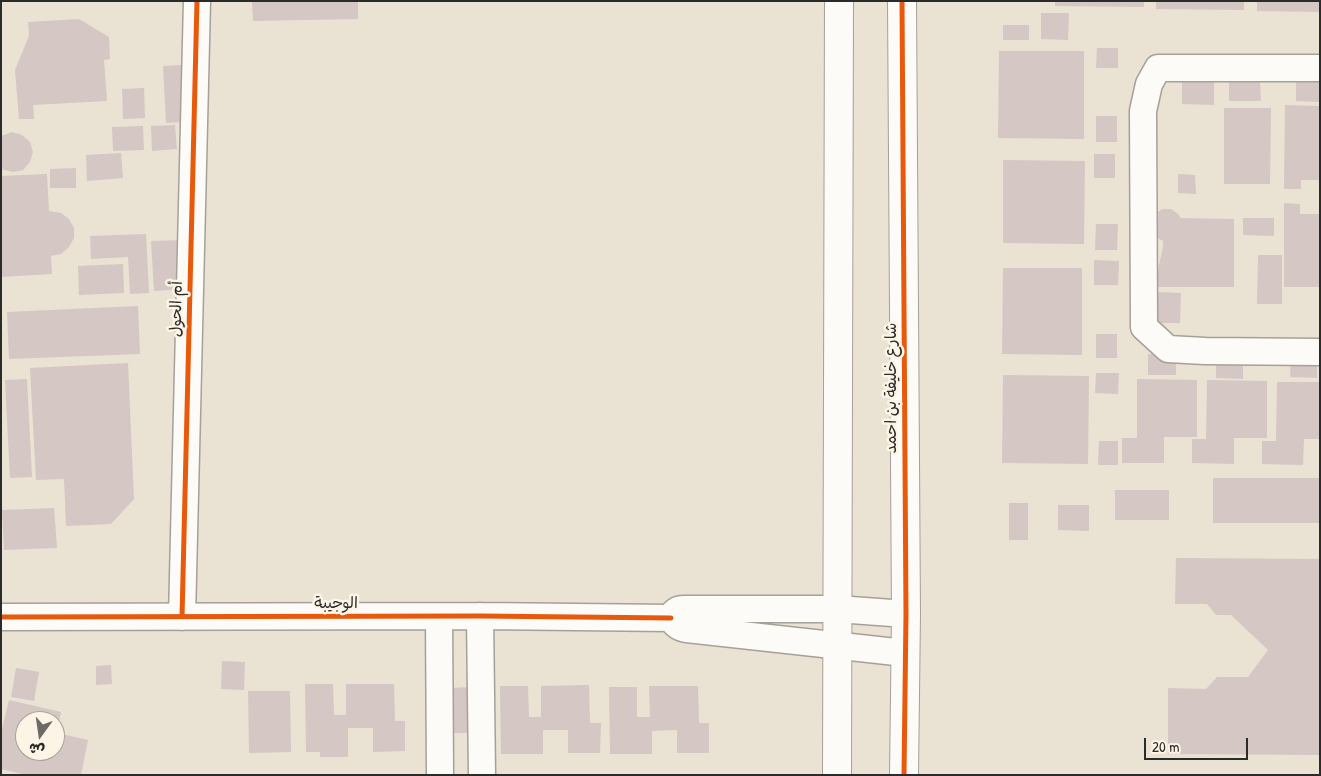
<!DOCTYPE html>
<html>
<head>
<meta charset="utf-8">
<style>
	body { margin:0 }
	#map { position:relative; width:1321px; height:776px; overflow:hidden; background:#eae2d3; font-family:"Patrick Hand","Playpen Sans Arabic",sans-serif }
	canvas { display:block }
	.frame { position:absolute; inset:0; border:2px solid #2b2b2b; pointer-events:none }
	.north { position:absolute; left:15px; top:711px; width:50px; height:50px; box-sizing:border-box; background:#fcf5e5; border:1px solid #a8a49b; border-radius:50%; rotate:194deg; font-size:14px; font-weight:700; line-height:20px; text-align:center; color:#2b2b2b }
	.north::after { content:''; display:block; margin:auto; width:18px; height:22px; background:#6e6b66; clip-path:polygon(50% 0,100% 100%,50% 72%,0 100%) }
	.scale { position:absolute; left:1144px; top:738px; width:104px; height:22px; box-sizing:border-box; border:2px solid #2b2b2b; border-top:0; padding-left:6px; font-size:15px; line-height:18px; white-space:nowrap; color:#2b2b2b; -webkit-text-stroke:4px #fcf5e5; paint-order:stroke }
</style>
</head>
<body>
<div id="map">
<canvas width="1321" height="776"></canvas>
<div class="frame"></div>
<div class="north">ش</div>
<div class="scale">20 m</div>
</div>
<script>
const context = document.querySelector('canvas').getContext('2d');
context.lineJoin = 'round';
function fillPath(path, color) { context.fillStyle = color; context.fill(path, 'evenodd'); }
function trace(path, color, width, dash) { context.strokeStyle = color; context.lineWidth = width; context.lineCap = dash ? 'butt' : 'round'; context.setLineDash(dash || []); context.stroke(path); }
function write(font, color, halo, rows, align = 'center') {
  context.font = font + ' "Patrick Hand","Playpen Sans Arabic",sans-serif'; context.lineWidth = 5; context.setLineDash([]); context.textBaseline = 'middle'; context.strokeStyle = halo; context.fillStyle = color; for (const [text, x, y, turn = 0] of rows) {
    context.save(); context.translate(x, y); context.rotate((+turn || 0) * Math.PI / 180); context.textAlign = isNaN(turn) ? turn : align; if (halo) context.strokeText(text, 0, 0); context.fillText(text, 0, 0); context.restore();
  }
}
const building = new Path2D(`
	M252,1h106v18l-105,2z
	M1055,1h89v6l-89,-1z
	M1156,1h88v9l-88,-1z
	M1257,1h63v11l-63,-1z
	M1041,13h28l-1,27 -27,-1z
	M79,19l30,18 1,22 -6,1 3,41 -74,4 1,14h-15l-4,-49 14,-34 -1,-14z
	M1003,25h26v15h-26z
	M1097,48h21v20h-22z
	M999,51h85v88l-86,-1z
	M181,65l4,57 -19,1 -3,-57z
	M1296,79h24v23l-24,-1z
	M1182,80h32v25l-32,-1z
	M1229,81l31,1 1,19h-32z
	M144,88l1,30 -22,1 -1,-30z
	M1285,105l35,1v74h-19v9h-17z
	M1224,108h47l-1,76h-46z
	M1096,116h21v26h-21z
	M175,125l2,24 -25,2 -1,-25z
	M143,126l1,24 -31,1 -1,-24z
	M12,132l10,3 8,7 3,10 -3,10 -7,8 -10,2 -12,-3v-33z
	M121,153l2,25 -36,3 -1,-26z
	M1094,154h21v24h-21z
	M1003,160l82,1 -1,83 -81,-1z
	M76,168v20h-26v-19z
	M47,174l2,37 12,2 8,6 5,9v10l-5,9 -8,7 -10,2 1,18 -51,3v-101z
	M1178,174l17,1 1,19 -18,-1z
	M1284,203l16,1v10h20v73h-36z
	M1162,209h9l7,5 3,4 53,1v68h-80l9,-40v-6l-7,-4 -1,-23z
	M1243,218h31v18l-31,-1z
	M1096,224h22l-1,26h-22z
	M146,234l3,59 -19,1 -2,-37 -37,2 -1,-23z
	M181,240l3,49 -30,2 -3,-50z
	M1258,255h24v49h-25z
	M1094,260l25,1 -1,24h-24z
	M123,264l1,29 -45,2 -1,-29z
	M1003,268h79v87l-80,-1z
	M1158,292l23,1 -1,30h-23z
	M138,306l2,48 -131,5 -2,-47z
	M1096,334h21v24h-21z
	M1148,354l28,1v20h-28z
	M1216,358l27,1v20l-27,-1z
	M1291,358h26v20l-27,-1z
	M128,363l6,136 -23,25 -45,2 -2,-47 -28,1 -6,-112z
	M1096,373h23l-1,21 -23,-1z
	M1003,375l86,1 -1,88 -86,-1z
	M27,379l5,98 -22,1 -5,-98z
	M1137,379l60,1v57h-33v26h-42v-25h15z
	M1207,380l60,1v57h-33v26l-42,-1v-24h14z
	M1277,382h43v57h-16l-1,26 -41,-1v-23h14z
	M1099,441h19v24h-20z
	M1213,478h107v45h-107z
	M1115,490h54v30h-54z
	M1009,503h19v37h-19z
	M1058,505h31v26l-31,-1z
	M54,508l3,40 -53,2 -2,-40z
	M1176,558l144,1v196l-152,-1v-66l38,1 11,-12h31l20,-27 -37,-35h-15l-9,-11h-32z
	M222,661l23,1 -1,28 -23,-1z
	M111,665l1,19 -16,1v-19z
	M16,668l23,4 -5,29 -23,-4z
	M305,684h28l1,31h12v-31h48l1,37h10v30l-32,1v-24h-25v29h-28v-5h-14z
	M589,685l1,38h11l-1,30h-32v-23h-25v24h-42l-1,-68h28l1,31h12v-31z
	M649,686h49l1,37h10v30h-32v-23l-25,1v23h-42l-1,-67h28v30h13z
	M473,687v46h-23l-1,-45z
	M248,691h42l1,61 -42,1z
	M9,700l52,12 -4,21 31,7 -7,35h-55l-25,-6v-36zM25,721h30v30h-30z`);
const minor = new Path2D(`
	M1320,68h-162l-9,16 -6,27 1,216 24,22 37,2 115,1
	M480,616l2,159
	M1,617l479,-1 191,2
	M182,617l15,-616
	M439,617l1,158
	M671,618c3,-7 6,-9 13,-9h153l69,5
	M671,618c4,7 8,10 16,11l218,24`);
const tertiary = new Path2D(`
	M902,1l4,613 -2,161
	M837,775l2,-774`);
const cycleway = new Path2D(`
	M902,1l4,613 -2,161
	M1,617l479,-1 191,2
	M182,617l15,-616`);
const streetNames = [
	["أم الحول",177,309,-89],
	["شارع خليفة بن احمد",892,388,-90],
	["الوجيبة",336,604]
];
fillPath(building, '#d5c7c4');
trace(minor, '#a5a198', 29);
trace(tertiary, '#a5a198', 30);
trace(minor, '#fcfbf8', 26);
trace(tertiary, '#fcfbf8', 28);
trace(cycleway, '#e8590c', 5);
write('16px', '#2b2b2b', '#fcf5e5', streetNames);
</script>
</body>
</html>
